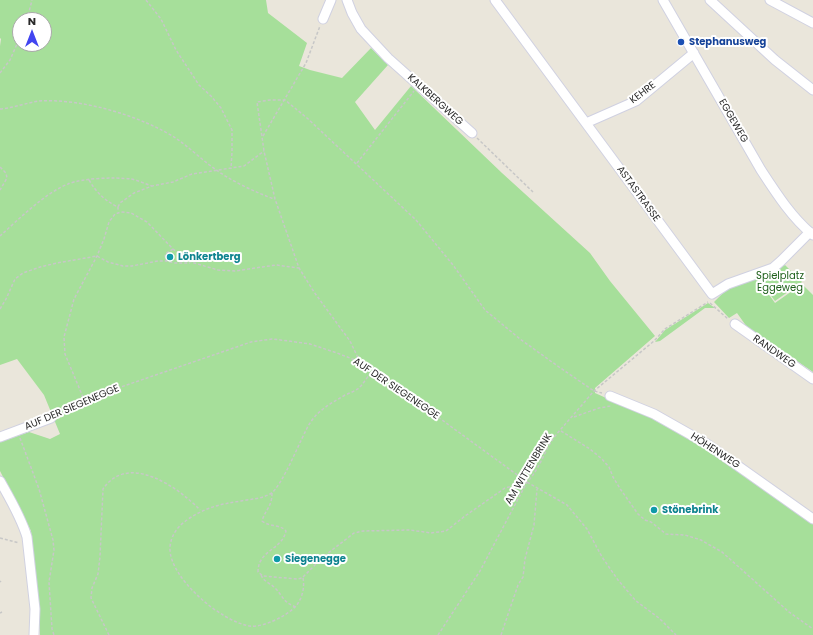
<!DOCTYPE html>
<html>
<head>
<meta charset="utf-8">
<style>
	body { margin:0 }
	#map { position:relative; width:813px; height:635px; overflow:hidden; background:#eae6db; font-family:Poppins,sans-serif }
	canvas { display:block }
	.north { position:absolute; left:12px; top:12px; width:40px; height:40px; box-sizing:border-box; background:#fff; border:1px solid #a9a9a9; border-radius:50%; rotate:0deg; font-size:11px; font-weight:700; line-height:16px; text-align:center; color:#292929 }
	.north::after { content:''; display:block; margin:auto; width:14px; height:18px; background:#4245f0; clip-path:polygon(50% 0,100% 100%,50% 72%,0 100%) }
</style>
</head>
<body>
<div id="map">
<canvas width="813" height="635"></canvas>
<div class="north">N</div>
</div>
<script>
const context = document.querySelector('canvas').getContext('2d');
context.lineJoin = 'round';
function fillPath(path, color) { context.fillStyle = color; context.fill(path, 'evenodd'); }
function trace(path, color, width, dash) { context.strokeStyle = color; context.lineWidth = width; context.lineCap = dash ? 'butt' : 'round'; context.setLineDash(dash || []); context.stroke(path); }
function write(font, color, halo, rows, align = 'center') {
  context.font = font + ' Poppins,sans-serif'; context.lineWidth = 4; context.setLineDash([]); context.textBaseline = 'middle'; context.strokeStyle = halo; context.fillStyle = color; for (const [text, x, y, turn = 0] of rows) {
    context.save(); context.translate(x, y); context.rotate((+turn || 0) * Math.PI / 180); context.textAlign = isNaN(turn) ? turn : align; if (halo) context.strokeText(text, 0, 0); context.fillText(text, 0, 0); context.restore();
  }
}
const green = new Path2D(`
	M0,0h266l2,13 39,30 -8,23 11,4 32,8 29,-30 17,17 -33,37 20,28 36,-44 91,87 88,80 20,28 45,55 -60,52v5l56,25 55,31 107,75v111h-773l-1,-21 -8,-83 -31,-60v-29l29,-10 21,7 10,-5 -16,-39 -27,-36 -17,6v-319l1,-7 -1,-1zM20,20h24v24h-24z
	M785,265l17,17 -27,19 -18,-24 19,-7z
	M756,277l19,26 27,-19 11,11v77l-66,-45 -10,-14 -8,5 -15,-16 13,-13z
	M708,303l7,5h-10l-45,33 -5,1 10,-12z`);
const path = new Path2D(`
	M146,0l15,19 15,31 23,35 12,11 10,12 11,22v22l-1,17
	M27,20l5,-20
	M0,73l10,-13 10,-23
	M0,109c13,-1 26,-6 39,-8 42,-3 103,15 138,38 13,9 25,21 38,30 14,11 42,24 59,30
	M263,136l43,-73 14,-37
	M477,138l56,54
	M357,163l57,-72
	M0,167l6,6 1,5 -7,12
	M89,180c7,12 16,21 29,27v2l2,2
	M118,207l2,-4 14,-10 18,-7 21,-4 19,-8 52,-8 20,-15
	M0,236c19,-17 45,-43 68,-52 14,-6 47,-7 63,-5 7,1 14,5 21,7
	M173,249l-8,5 1,7 8,2h16
	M710,303l18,16
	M0,309l6,-10 9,-20 8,-6 17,-6 17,-4 40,-7 11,6 15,4h9l26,-5h8
	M360,362l-10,-21 -36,-49 -15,-24 -24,-69 -11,-48 -7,-49 13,-2h15l22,18 109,102 37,45 32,45 35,29 39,28 35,24 8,2
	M85,402l-20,-48 -1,-17 10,-38 23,-43 7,-17 5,-17 6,-8 6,-2 10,1 16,9 26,27 18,13 27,8 17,1 41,-6 23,3
	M58,415l60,-27 133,-46 21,-3 17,2 21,3 27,9 23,9 45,31 122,89 40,23 20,24 15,28 16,23 18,21 23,17 17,17
	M574,417l25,-9 12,-2
	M561,431l29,18 12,10 7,8 4,10 8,13 17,24 7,6 6,2 15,12 19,1 16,5 21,12 67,60 24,17
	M20,438l19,51 14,51 1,10 -5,32 3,47 2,6
	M272,493c0,14 -7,17 -10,28 7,6 18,3 24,10 -4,19 -28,19 -28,41l5,4 34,3 5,-1 21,-21 31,-24 9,-2 47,-1 21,3 15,-2 19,-15 40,-28 22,-6
	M0,538l19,5
	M261,575c3,7 9,8 14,13 7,7 9,15 19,18v2
	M303,578c2,9 -1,21 -7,28 -9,10 -34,22 -46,20 -29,-4 -82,-49 -80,-79 1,-12 8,-21 17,-27 17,-12 33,-16 54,-19 10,-2 20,-2 29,-7 12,-6 31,-57 40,-71 9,-14 22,-20 35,-28 5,-2 10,-4 14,-7 5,-5 9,-12 13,-17
	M0,582l1,-1
	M0,613l2,-1
	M109,635l-18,-37 1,-10 6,-14 2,-17 3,-68c25,-37 75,-2 97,21
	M438,635l42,-64 47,-89c13,-13 17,-31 28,-46l39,-45 60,-50 11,-12 43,-27
	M501,635l17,-50 5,-8 2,-18 9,-34 3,-36`);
const minor = new Path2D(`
	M347,0l5,13 9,16 27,29 84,75
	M495,0c73,98 144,196 217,294l16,-10 45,-16 8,-7 29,-29
	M663,0l98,170c15,23 31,48 52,65
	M710,0l65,60 38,30
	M770,0l43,23
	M323,19l8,-19
	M586,123l50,-22 58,-48
	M735,324l78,55
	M610,396l44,18 53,30 106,75
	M0,437l51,-19
	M0,481c10,18 21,36 27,56l8,72 -1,26`);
const markers = [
	[681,42,4,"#1a4fb4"],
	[170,257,4,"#0f9aa8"],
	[654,510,4,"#0f9aa8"],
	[277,559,4,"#0f9aa8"]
];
const transitNames = [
	["Stephanusweg",689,42]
];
const streetNames = [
	["KEHRE",643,93,-37],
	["KALKBERGWEG",435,100,42],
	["EGGEWEG",733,121,60],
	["ASTASTRASSE",638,194,54],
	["RANDWEG",774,352,35],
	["AUF DER SIEGENEGGE",396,389,34],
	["AUF DER SIEGENEGGE",72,408,-23],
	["HÖHENWEG",715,451,33],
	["AM WITTENBRINK",529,469,-59]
];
const cultureNames = [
	["Lönkertberg",178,257],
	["Stönebrink",662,510],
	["Siegenegge",285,559]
];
const parkNames = [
	["Spielplatz",780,276],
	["Eggeweg",780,288]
];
fillPath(green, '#a6df9a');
trace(minor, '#d0d1e1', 11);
trace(path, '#c7c7c7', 1.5, [3, 2]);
trace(minor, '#fff', 9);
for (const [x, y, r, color] of markers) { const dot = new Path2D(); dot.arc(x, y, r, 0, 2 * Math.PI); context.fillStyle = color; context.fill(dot); trace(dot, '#fff', 1.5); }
write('bold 10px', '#164399', '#fff', transitNames, 'left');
write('10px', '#292929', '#fff', streetNames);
write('bold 10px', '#0d838f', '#fff', cultureNames, 'left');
write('10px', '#20611d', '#fff', parkNames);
</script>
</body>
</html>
